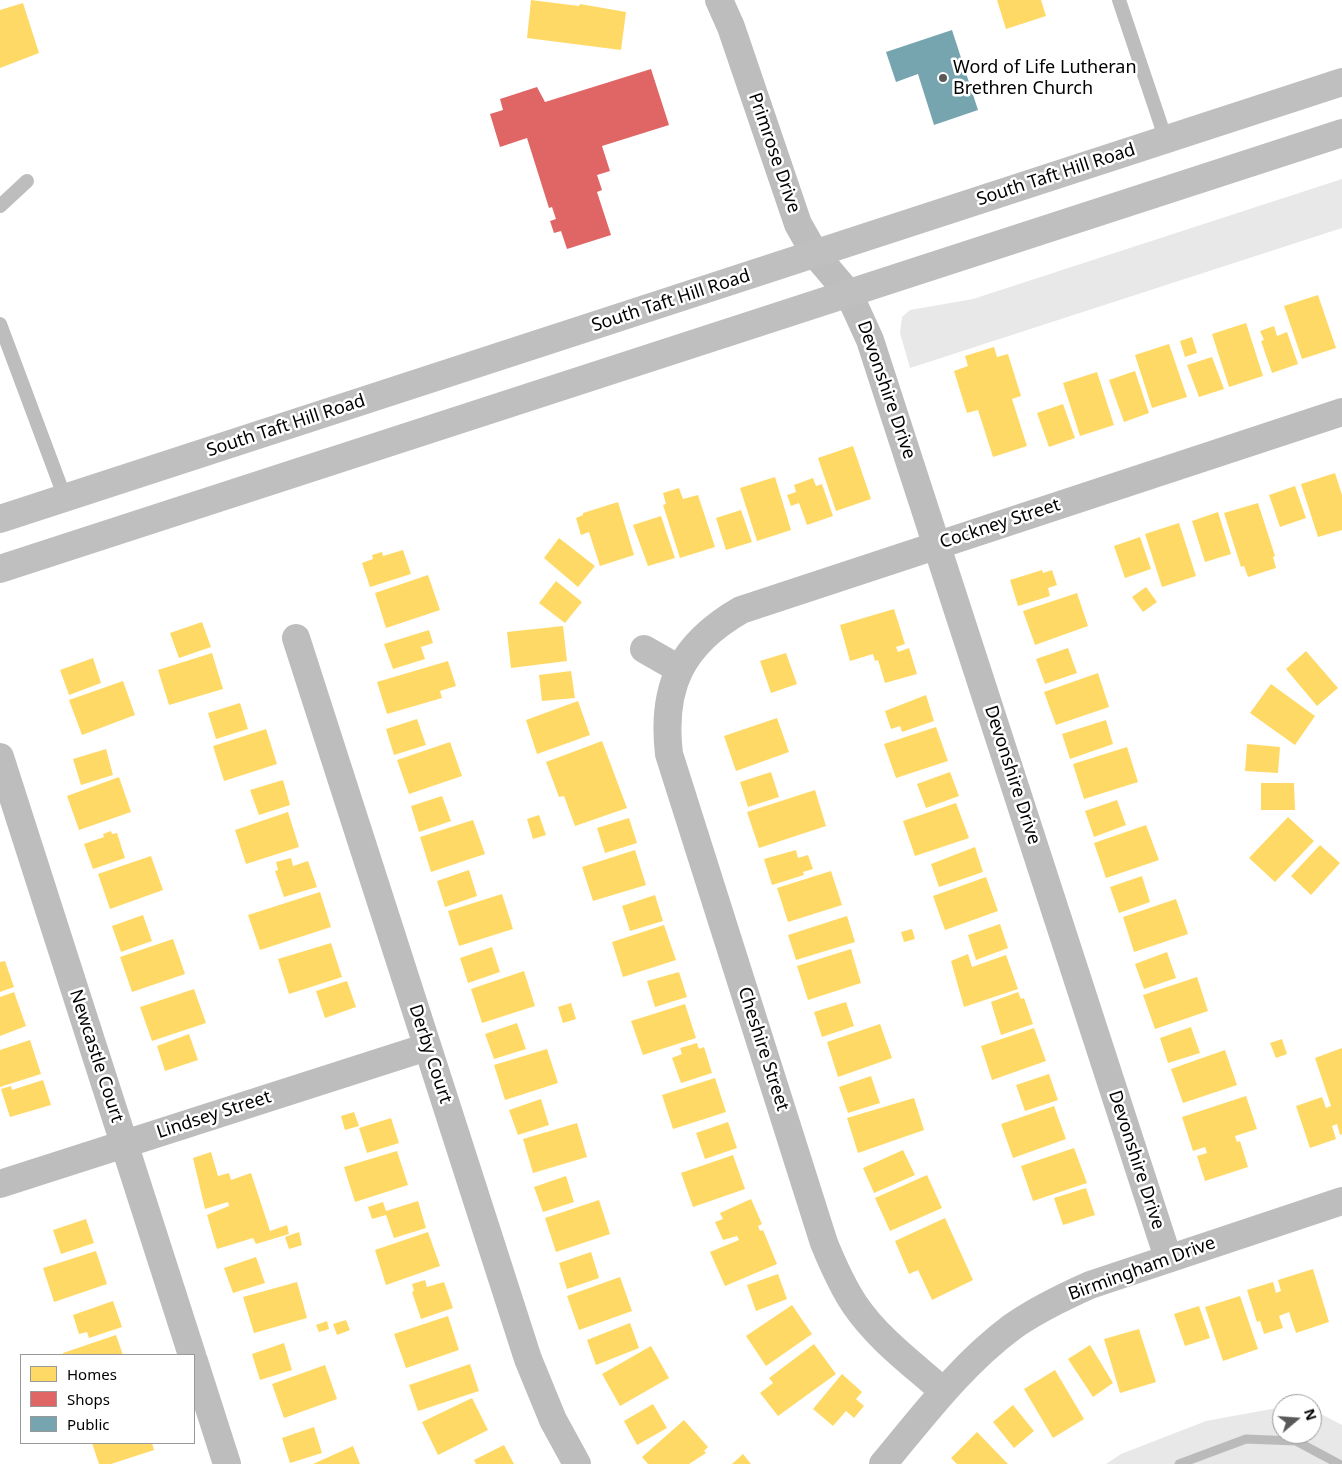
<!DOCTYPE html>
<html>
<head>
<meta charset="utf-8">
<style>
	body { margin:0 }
	#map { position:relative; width:1342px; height:1464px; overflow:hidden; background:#fff; font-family:"Noto Sans",sans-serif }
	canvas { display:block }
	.legend { position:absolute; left:20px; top:1354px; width:175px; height:90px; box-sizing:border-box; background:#fff; border:1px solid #999; margin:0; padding:6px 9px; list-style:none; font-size:15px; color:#000 }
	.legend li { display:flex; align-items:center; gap:10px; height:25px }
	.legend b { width:25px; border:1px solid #999 }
	.north { position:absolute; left:1272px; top:1394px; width:50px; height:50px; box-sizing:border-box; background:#fff; border:1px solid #999; border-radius:50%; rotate:72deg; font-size:14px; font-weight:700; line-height:20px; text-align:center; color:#000 }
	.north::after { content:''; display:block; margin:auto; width:18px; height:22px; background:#595959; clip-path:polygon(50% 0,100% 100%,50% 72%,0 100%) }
</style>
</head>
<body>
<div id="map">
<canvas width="1342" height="1464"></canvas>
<ul class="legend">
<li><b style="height:14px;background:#ffd966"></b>Homes</li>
<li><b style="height:14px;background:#e06666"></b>Shops</li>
<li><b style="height:14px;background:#76a5af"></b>Public</li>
</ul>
<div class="north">N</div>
</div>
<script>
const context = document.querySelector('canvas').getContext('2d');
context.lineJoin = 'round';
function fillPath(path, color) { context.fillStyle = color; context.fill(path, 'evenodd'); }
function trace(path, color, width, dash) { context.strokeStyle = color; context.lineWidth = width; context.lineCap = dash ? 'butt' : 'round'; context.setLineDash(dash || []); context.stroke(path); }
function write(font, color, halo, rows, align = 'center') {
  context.font = font + ' "Noto Sans",sans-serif'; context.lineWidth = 5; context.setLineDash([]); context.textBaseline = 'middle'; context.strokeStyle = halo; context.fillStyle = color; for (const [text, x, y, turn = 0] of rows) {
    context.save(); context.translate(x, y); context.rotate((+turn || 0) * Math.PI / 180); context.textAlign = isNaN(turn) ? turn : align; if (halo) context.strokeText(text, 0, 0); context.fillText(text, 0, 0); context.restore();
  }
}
const green = new Path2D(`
	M1342,179v49l-432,140 -10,-35 2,-16 8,-7 63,-11z
	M1282,1407v27h30v-21l11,2 19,10v39h-236l15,-10 85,-33z`);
const homes = new Path2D(`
	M531,0l48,6 1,-2 46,8 -5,38 -94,-12z
	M997,0h44l5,16 -40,13z
	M23,3l16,50 -39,15v-58z
	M1318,295l18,53 -34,11 -18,-53z
	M1246,323l17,53 -34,11 -17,-53z
	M1274,326l3,10 10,-4 11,32 -26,9 -11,-32 3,-1 -4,-9z
	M1192,337l5,16 -12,4 -5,-16z
	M1169,344l18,53 -35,11 -17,-53z
	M994,347l3,10 11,-3 13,42 -9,3 15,47 -34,11 -15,-47 -11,3 -13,-42 14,-5 -3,-10z
	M1212,357l12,32 -25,8 -12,-32z
	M1135,371l14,42 -25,9 -15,-42z
	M1097,372l17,53 -34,11 -17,-53z
	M1063,404l12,34 -26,9 -12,-34z
	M853,446l18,53 -35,12 -18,-53z
	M1335,473l7,22v35l-24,7 -17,-53z
	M775,477l16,53 -34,11 -17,-53z
	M813,478l3,8 6,-2 11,32 -26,9 -8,-22 -8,3 -4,-11 9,-3 -2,-7z
	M1295,486l11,32 -26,9 -11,-32z
	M679,488l4,11 15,-4 17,52 -35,11 -17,-53 3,-1 -3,-11z
	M618,502l16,53 -34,11 -11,-34 -8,3 -5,-17 7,-3v-2z
	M1258,503l17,53 -2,1 3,11 -28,9 -4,-11 -3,1 -17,-54z
	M741,510l11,32 -26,8 -10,-32z
	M1218,512l13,42 -26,8 -13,-41z
	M661,516l14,42 -27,8 -15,-41z
	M1179,523l17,53 -34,11 -17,-53z
	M1140,537l11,32 -26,9 -11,-32z
	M559,538l36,28 -17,21 -34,-29z
	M403,550l8,24 -41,13 -8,-24 11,-4 -1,-4 10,-3 1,4z
	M1042,570l1,3 9,-3 5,15 -9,3 2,8 -32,10 -8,-26z
	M428,575l12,35 -54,18 -11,-35z
	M556,581l26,21 -17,21 -26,-20z
	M1146,587l11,15 -14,10 -11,-15z
	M1077,593l11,33 -53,19 -12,-34z
	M894,609l11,35 -9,3 2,5 11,-4 8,26 -32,9 -7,-23 -3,1 -2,-7 -23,7 -10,-36z
	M202,622l9,25 -32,11 -9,-25z
	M563,626l4,35 -56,7 -4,-36z
	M429,630l4,13 -12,4 4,12 -32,10 -9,-25z
	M1068,648l9,25 -32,11 -9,-25z
	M1306,651l32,37 -21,18 -31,-37z
	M212,653l11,36 -54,16 -11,-35z
	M786,653l11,31 -26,9 -11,-32z
	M93,658l8,25 -32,12 -9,-25z
	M448,661l8,25 -16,5 2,7 -55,16 -10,-32z
	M571,671l4,27 -33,3 -3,-26z
	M1098,673l11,34 -53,18 -12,-33z
	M123,681l12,34 -53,20 -13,-35z
	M1271,684l44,32 -20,29 -45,-32z
	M926,695l8,26 -32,11 -2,-6 -9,3 -6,-18z
	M578,701l12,34 -53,19 -11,-34z
	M240,703l8,26 -32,10 -8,-26z
	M777,718l12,34 -53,19 -12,-35z
	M417,719l9,26 -32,10 -8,-26z
	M1106,720l7,24 -43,15 -8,-25z
	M936,727l12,34 -52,17 -12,-34z
	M266,729l11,35 -53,17 -11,-35z
	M602,741l25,67 -52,18 -11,-30 -5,1 -13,-35z
	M450,742l12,34 -53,18 -12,-34z
	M1247,744l33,3 -2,26 -33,-2z
	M1127,747l11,35 -54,17 -11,-35z
	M106,749l7,26 -32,10 -8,-26z
	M771,772l8,25 -31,10 -8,-25z
	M950,772l9,24 -33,12 -9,-24z
	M119,777l12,35 -52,18 -12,-34z
	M283,780l7,25 -31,10 -9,-25z
	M1261,783h33l1,27h-34z
	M815,790l11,36 -67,22 -12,-36z
	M442,796l9,25 -32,11 -8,-26z
	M1117,800l9,25 -32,12 -9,-26z
	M956,803l13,35 -54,18 -12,-35z
	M288,812l11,35 -53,17 -11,-34z
	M539,815l7,20 -13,4 -6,-20z
	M1288,817l26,24 -39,41 -26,-24z
	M629,818l8,25 -32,10 -8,-25z
	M473,820l12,34 -54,18 -11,-35z
	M1146,825l13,35 -53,18 -12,-35z
	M111,831l1,3 5,-1 8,25 -32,11 -9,-25 20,-7 -1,-3z
	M1320,845l20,18 -29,32 -20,-19z
	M975,847l8,25 -44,15 -8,-23z
	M635,850l11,35 -53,16 -11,-34z
	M796,850l2,8 10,-3 5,14 -10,3 1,3 -32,10 -8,-26z
	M151,856l12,34 -53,19 -12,-35z
	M291,858l2,8 15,-5 9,26 -33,10 -9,-26 3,-1 -2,-8z
	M469,870l8,26 -32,11 -8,-26z
	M831,871l11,34 -54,17 -11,-34z
	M1142,876l8,26 -31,11 -9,-26z
	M986,877l12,34 -53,19 -12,-34z
	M320,892l11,35 -71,23 -12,-35z
	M502,894l11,35 -54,17 -11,-35z
	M655,895l8,26 -33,10 -8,-25z
	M1176,899l12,35 -54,18 -11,-35z
	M143,915l9,26 -31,11 -9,-26z
	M847,916l8,26 -59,18 -8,-25z
	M1000,924l8,24 -32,12 -8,-25z
	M664,925l12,35 -53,17 -11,-35z
	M912,929l3,10 -11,3 -3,-10z
	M173,939l12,35 -53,18 -12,-35z
	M331,943l11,34 -53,17 -11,-35z
	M492,947l8,25 -32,11 -8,-25z
	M851,949l10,34 -53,17 -11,-34z
	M1167,952l9,26 -32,11 -9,-25z
	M968,954l4,13 34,-12 12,34 -54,18 -13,-46z
	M5,961l9,26 -14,5v-30z
	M524,971l11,35 -53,17 -11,-34z
	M679,972l8,25 -32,10 -8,-26z
	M1197,977l11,34 -53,18 -12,-34z
	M347,981l9,26 -31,11 -9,-27z
	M194,989l12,34 -54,18 -12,-34z
	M14,992l12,34 -26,10v-39z
	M1018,992l3,7 3,-1 9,26 -32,11 -10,-33z
	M846,1002l8,24 -32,11 -8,-25z
	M571,1003l5,16 -13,4 -5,-16z
	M685,1004l11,34 -53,17 -12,-34z
	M517,1023l9,26 -32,10 -9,-25z
	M880,1024l12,34 -54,19 -11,-35z
	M1191,1027l9,26 -32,10 -8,-25z
	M1034,1028l12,33 -54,19 -11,-34z
	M189,1034l9,26 -33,11 -8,-25z
	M1282,1039l5,15 -11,4 -6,-15z
	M30,1040l11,34 -41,13v-37z
	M697,1043l2,6 5,-2 8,26 -31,10 -9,-25 10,-4 -2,-6z
	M1342,1048v86l-2,1 -3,-11 -5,2 4,13 -26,9 -14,-42 26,-9 4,11 5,-2 -16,-48z
	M547,1049l11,34 -53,17 -11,-35z
	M1225,1050l12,35 -54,18 -12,-34z
	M1049,1074l9,26 -33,11 -9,-26z
	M871,1076l9,27 -32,10 -9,-26z
	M715,1078l11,34 -53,17 -11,-34z
	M43,1080l8,25 -41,12 -9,-28 10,-3 1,4z
	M1246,1096l11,33 -22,7 2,6 3,-1 8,26 -43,14 -8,-25 10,-3 -2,-6 -12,4 -11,-34z
	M914,1098l10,32 -66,23 -11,-35z
	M541,1099l8,26 -31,10 -9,-25z
	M1054,1106l12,33 -53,19 -12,-34z
	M354,1112l5,14 -14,4 -4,-14z
	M391,1118l8,25 -32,10 -8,-25z
	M728,1122l9,26 -32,11 -9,-26z
	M577,1123l10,34 -54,16 -10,-34z
	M1074,1148l13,35 -54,18 -12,-35z
	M903,1150l12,25 -41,18 -11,-25z
	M397,1151l11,34 -53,17 -11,-35z
	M211,1152l7,24 11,-3 2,7 20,-7 19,58 17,-6 2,9 -33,10 -3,-6 -36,11 -10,-34 22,-9 -1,-4 -23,7 -12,-51z
	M733,1155l12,34 -52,18 -12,-34z
	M927,1175l15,33 -52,23 -15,-33z
	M566,1176l8,26 -31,10 -9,-25z
	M1086,1188l9,27 -32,10 -9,-27z
	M751,1199l11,25 -4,2 2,5 3,-1 14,34 -52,22 -15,-34 29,-12 -2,-4 -14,4 -8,-18 8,-3 -3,-6z
	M599,1200l11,34 -54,18 -11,-34z
	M418,1201l8,27 -32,10 -8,-23 -14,4 -4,-12 15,-5 3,9z
	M945,1218l28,62 -41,20 -14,-30 -9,4 -14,-33z
	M86,1219l8,24 -33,11 -8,-24z
	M299,1232l3,13 -13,4 -4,-12z
	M428,1232l12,34 -54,19 -11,-35z
	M96,1251l11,33 -53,18 -11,-34z
	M591,1252l8,26 -32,11 -8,-26z
	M256,1257l9,26 -32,10 -9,-25z
	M1313,1269l16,53 -33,11 -7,-21 -10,4 4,12 -19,6 -4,-13 -3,1 -10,-32 26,-8 3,11 5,-2 -3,-11z
	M778,1274l9,25 -31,12 -9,-26z
	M620,1277l12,34 -53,19 -12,-34z
	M425,1280l2,7 17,-5 9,26 -32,11 -9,-27 2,-1 -2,-7z
	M297,1282l10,36 -53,15 -11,-36z
	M1240,1296l18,53 -35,12 -18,-54z
	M113,1301l9,26 -33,11 -2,-6 -8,2 -6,-19z
	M792,1305l20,29 -46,32 -20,-30z
	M1199,1306l11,32 -25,8 -11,-32z
	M448,1316l11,34 -53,18 -12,-34z
	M346,1320l4,10 -13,5 -4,-11z
	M327,1321l2,8 -10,3 -3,-7z
	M630,1323l9,25 -43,17 -9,-25z
	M1139,1329l17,53 -36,11 -16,-54z
	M116,1335l7,20h-60v-2z
	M284,1343l8,27 -32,10 -8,-26z
	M814,1344l22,30 -58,42 -18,-23 13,-10 -4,-5z
	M1090,1345l23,38 -20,14 -25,-38z
	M651,1346l18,32 -49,28 -18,-32z
	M470,1364l9,27 -61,20 -9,-26z
	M325,1365l12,34 -53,19 -12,-34z
	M1055,1370l29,49 -31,19 -29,-49z
	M842,1374l20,18 -6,7 8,7 -10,12 -8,-7 -13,15 -20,-17z
	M472,1398l16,32 -50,25 -16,-33z
	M653,1404l14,24 -30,17 -13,-24z
	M1013,1405l21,26 -20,17 -21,-26z
	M684,1420l24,27 -4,4 2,2 -17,11h-41l-6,-7z
	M314,1427l8,26 -32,10 -8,-25z
	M977,1432l31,32h-51l-6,-6z
	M92,1443h60l2,7 -43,14h-12z
	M504,1445l10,19h-38l-2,-4z
	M353,1446l7,18h-47z
	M743,1454l8,10h-19z`);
const shops = new Path2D(`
	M651,69l18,56 -67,21 8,25 -13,4 5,15 -5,2 14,43 -44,14 -6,-18 -7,2 -4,-12 6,-2 -4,-12 -3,1 -22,-70 -27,9 -10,-33 13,-4 -3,-11 37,-12 8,15z`);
const public = new Path2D(`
	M952,30l26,80 -44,15 -16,-51 -22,8 -10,-30z`);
const stream = new Path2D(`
	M1179,1464l67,-25 50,2 43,23`);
const service = new Path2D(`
	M1119,0l47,140
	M0,206l27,-25
	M0,324l65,174`);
const minor = new Path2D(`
	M719,0l12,27 67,197 17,30 34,40 21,46 298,918
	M296,638l232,721 25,61 24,44
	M644,649l35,20
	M0,757l192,598
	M0,1184l427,-137
	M194,1361l33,103
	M943,1391c-29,-26 -65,-52 -88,-86 -13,-19 -22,-40 -31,-62l-155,-489c-8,-68 13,-110 72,-144l601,-198
	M883,1464c40,-48 78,-99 129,-137 24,-17 51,-30 78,-42l252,-84`);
const secondary = new Path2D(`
	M0,519l1342,-437
	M0,569l1342,-436`);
const markers = [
	[943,78,5,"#595959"]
];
const poiNames = [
	["Word of Life Lutheran",953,68],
	["Brethren Church",953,89]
];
const streetNames = [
	["Primrose Drive",774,153,71],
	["South Taft Hill Road",1056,175,-18],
	["South Taft Hill Road",671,301,-18],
	["Devonshire Drive",886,390,71],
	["South Taft Hill Road",286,426,-18],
	["Cockney Street",1000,524,-18],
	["Devonshire Drive",1012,775,72],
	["Cheshire Street",763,1049,72],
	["Derby Court",430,1054,72],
	["Newcastle Court",96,1056,72],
	["Lindsey Street",214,1115,-18],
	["Devonshire Drive",1136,1160,72],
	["Birmingham Drive",1142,1269,-20]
];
fillPath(green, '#e8e8e8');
fillPath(homes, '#ffd966');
fillPath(shops, '#e06666');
fillPath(public, '#76a5af');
trace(stream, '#bababa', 9);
trace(service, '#bdbdbd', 14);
trace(minor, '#bdbdbd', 28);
trace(secondary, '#bfbfbf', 28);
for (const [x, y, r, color] of markers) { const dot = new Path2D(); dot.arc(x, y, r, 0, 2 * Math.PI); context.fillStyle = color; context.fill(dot); trace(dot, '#fff', 2); }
write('18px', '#000', '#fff', poiNames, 'left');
write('18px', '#000', '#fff', streetNames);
</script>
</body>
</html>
